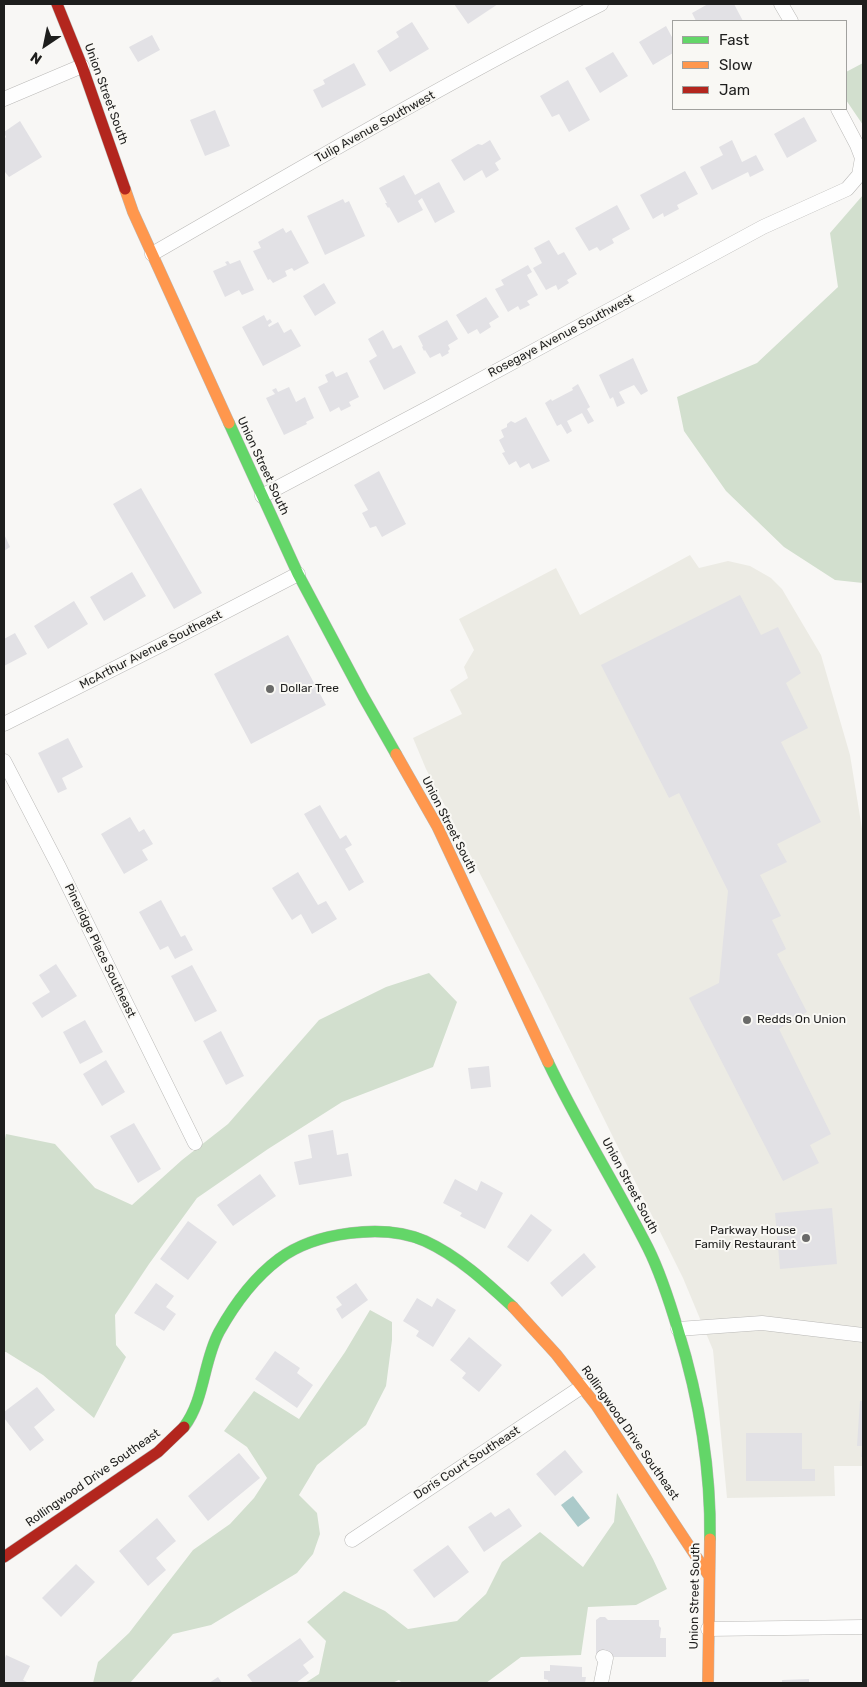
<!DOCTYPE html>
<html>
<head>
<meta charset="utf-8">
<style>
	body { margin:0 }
	#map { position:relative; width:867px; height:1687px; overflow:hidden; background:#f8f7f5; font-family:Rubik,sans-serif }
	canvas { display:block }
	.frame { position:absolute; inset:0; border:5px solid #1e1e1d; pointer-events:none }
	.legend { position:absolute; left:672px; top:20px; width:175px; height:90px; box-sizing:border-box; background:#f9f8f4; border:1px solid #a1a19e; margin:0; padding:6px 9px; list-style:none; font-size:15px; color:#1e1e1d }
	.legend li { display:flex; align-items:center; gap:10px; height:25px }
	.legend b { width:25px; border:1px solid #a1a19e }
	.north { position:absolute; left:20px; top:20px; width:50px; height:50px; -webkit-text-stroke:4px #f9f8f4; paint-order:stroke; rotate:214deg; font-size:14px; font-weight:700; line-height:20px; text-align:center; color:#1e1e1d }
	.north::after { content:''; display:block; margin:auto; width:18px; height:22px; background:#1e1e1d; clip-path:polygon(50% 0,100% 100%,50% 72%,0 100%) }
</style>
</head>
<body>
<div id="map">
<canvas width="867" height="1687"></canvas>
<div class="frame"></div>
<ul class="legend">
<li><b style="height:6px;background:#63d668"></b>Fast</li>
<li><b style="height:6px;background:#ff974d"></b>Slow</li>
<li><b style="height:6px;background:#b3261e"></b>Jam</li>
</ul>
<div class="north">N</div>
</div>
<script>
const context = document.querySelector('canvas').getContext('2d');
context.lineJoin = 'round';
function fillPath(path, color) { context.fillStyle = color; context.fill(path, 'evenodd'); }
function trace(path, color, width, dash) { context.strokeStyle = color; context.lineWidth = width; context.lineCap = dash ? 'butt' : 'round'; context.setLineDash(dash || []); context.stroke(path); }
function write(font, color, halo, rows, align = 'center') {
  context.font = font + ' Rubik,sans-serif'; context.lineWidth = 4; context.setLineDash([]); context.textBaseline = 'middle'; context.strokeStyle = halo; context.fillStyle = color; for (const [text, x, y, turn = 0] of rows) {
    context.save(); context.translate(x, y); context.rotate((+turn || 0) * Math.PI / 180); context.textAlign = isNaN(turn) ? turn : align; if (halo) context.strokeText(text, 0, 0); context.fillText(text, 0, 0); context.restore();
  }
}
const built = new Path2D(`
	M690,555l9,13 29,-7 22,5 21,12 11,11 39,66 29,100 13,80v631h-29l1,30 -108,2 -14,-148 -30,-72 -141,-284 -116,-225 -13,-31 49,-24 -12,-24 18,-12 -4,-11 10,-17 -15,-31 97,-51 24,47z`);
const forest = new Path2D(`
	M863,63v62l-17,-25v-28z
	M863,195v388l-28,-3 -51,-33 -58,-56 -42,-60 -7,-34 80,-34 81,-76 -8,-54z
	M429,973l28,29 -24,65 -91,35 -74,47 -71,49 -48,66 -34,51 1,30 10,12 -32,61 -51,-43 -37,-23h-2v-209l2,-9 49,10 40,44 37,17 50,-45 46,-36 91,-104 67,-33z
	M370,1310l22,12v18l-6,46 -20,39 -49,40 -18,30 18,18 3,21 -7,20 -16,19 -86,52 -38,9 -43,49h-37l5,-21 31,-29 64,-83 37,-26 24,-26 13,-20 -20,-31 -23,-16 30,-40 45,28 46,-67z
	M617,1493l36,66 14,30 -31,16 -48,2 -7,48 -60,2 -35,26h-84l-3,-3 -7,3h-87l14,-9 7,-33 -19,-19 37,-31 41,20 23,18 49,-8 29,-27 16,-32 38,-30 43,35 31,-45z`);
const water = new Path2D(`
	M573,1496l17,22 -12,9 -17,-22z`);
const building = new Path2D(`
	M454,4h44l-30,20z
	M708,4h26l9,17h-47l-4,-8z
	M412,22l17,27 -39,23 -13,-21 22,-14 -3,-5z
	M666,26l7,13v14l-20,12 -14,-23z
	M152,35l8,15 -22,12 -9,-15z
	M613,52l15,24 -28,17 -15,-25z
	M354,63l12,22 -44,23 -9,-18 12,-6 -2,-4z
	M568,80l22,40 -21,12 -10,-18 -7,3 -12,-21z
	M215,110l15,36 -25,10 -15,-36z
	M804,117l13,24 -30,17 -13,-24z
	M20,121l22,36 -33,20 -4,-5h-1v-33l2,-2 -2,-5z
	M490,140l11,19 -6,4 4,7 -13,8 -4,-8 -18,11 -13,-21 27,-16 4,1z
	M732,140l10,22 14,-7 8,15 -14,7 -2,-5 -36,18 -12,-23 23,-12 -4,-8z
	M685,171l13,23 -21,11 2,4 -15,8 -1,-4 -10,6 -13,-24z
	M404,175l11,20 24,-13 16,30 -20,11 -13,-25 -4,3 5,9 -25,13 -9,-16 -1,1 -3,-5h2l-8,-15z
	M343,199l2,4 4,-2 16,35 -40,19 -18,-39z
	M617,205l13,24 -18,10 2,4 -14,8 -3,-4 -8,4 -14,-23z
	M283,228l3,5 5,-3 18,33 -15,8 -2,-3 -7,3 2,5 -14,7 -3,-4 -2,1 -15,-29 8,-3 -3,-6z
	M549,240l9,15 6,-3 13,22 -10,6 2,3 -11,7 -2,-5 -10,5 -13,-22 9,-5 -8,-15z
	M240,260l14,30 -12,5 -3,-5 -14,7 -12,-26 14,-6 -2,-3 3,-1 2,3z
	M528,265l4,7 -5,3 11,20 -11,6 3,4 -10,5 -2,-4 -10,6 -13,-23 9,-4 -3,-5z
	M324,283l12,20 -21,13 -12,-20z
	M486,297l13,20 -10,6 2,4 -11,7 -3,-5 -9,5 -12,-19z
	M264,315l3,6 3,-2 2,3 -4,3 1,2 9,-5 6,11 7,-4 10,17 -38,20 -21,-39z
	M447,320l11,19 -10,6 2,4 -2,2 1,2 -7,4 -2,-4 -10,5 -5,-8 -1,1 -2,-4 1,-1 -5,-10z
	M383,330l10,19 8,-4 15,28 -32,17 -15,-29 8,-5 -9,-17z
	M633,358l15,33 -7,4 -7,-10 -15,7 6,11 -8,4 -4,-10 -3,2 -11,-24z
	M333,371l3,6 11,-5 12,25 -10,5 2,4 -10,5 -2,-4 -9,5 -12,-25 10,-5 -3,-7z
	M578,384l12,23 -3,2 7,12 -6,3 -6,-11 -15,8 5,10 -5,3 -6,-10 -4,2 -12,-23 6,-4 1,2 21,-11 -1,-2z
	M289,387l7,15 9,-5 9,21 -8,4 1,2 -23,11 -18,-37 9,-4 -3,-4 4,-2 2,4z
	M526,417l24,44 -18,8 -3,-6 -9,5 -4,-7 -7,4 -7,-12 3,-1 -6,-12 5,-3 -3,-7 6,-3v-3l4,-3 4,2z
	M379,471l27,53 -24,13 -6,-11 -6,2 -8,-15 6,-3 -14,-25z
	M141,488l61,105 -28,16 -61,-105z
	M4,534l6,13 -6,4z
	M132,572l14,24 -42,25 -14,-24z
	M740,595l21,40 17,-8 23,46 -15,10 22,45 -27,14 40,80 -44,22 10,18 -27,13 21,41 -9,4 14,29 -9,5 30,58 -28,17 52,105 -21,11 9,18 -36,18 -94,-183 30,-15 9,-92 -49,-98 -10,5 -68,-133z
	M74,601l14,23 -40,25 -14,-23z
	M15,633l12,21 -23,12v-27z
	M288,635l38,70 -75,39 -37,-70z
	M68,738l15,29 -21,11 5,11 -9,4 -20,-40z
	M320,805l20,34 6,-4 6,10 -7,4 19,33 -15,9 -45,-77z
	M130,817l9,15 5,-3 9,15 -11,6 6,10 -24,14 -23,-40z
	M298,872l20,33 8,-4 11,18 -25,15 -11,-20 -9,6 -20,-32z
	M161,900l20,37 4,-2 8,15 -18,9 -7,-13 -8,4 -21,-38z
	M56,964l21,32 -35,22 -10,-15 18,-11 -11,-17z
	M192,965l25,46 -22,11 -24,-46z
	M85,1020l18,32 -23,12 -17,-32z
	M221,1031l23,45 -18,9 -23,-44z
	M106,1060l19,32 -23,14 -19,-32z
	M489,1066l2,21 -20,2 -3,-21z
	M134,1123l27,46 -23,14 -28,-47z
	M333,1130l4,25 11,-2 4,23 -53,9 -5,-23 18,-4 -4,-23z
	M260,1174l16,22 -43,30 -16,-21z
	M455,1179l22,12 4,-10 22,12 -18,36 -25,-13 2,-3 -19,-10z
	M832,1208l5,56 -57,5 -5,-56z
	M531,1214l21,16 -24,32 -21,-15z
	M188,1221l29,21 -29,38 -28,-21z
	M584,1253l12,14 -34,30 -12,-14z
	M156,1283l18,13 -8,11 10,7 -12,17 -30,-18z
	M356,1283l12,17 -26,19 -6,-10 6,-4 -6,-8z
	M417,1298l15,9 5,-9 19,12 -23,37 -17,-11 3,-5 -16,-10z
	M469,1337l33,28 -23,27 -17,-14 4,-5 -16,-13z
	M275,1351l25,17 -3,5 16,12 -16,23 -42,-29z
	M37,1387l18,23 -21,17 10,13 -14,11 -26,-33v-6z
	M860,1401h3v56h-2l1,-11h-5z
	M746,1433h56v36h13v12h-69z
	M565,1450l18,22 -28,24 -19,-22z
	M239,1453l21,25 -52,43 -20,-25z
	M509,1508l13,18 -38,26 -16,-25 23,-15 4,5z
	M157,1518l19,23 -20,17 10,12 -18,16 -29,-35z
	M448,1545l21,27 -35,26 -21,-28z
	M76,1564l19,18 -34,35 -19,-19z
	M600,1617h5l3,3h51v6l2,2 -1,10h6v19h-54v-4l-2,3h-14v-36z
	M300,1638l14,19 -11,8 6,8 -13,10h-43l-6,-8z
	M6,1655l24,11 -7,14 6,3h-25v-22z
	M550,1665l32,2v10h4l-1,6h-37v-3l-4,-1v-8h6z
	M218,1677l4,6h-13z
	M809,1679v4h-27v-3z`);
const street = new Path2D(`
	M781,4l10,17
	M4,99l78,-33
	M152,254c148,-85 296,-173 449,-250
	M262,496l168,-89 333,-180 84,-38 12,-14 3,-17 -5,-13 -19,-36
	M4,724l163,-82 131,-68
	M4,761l55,106 136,276
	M678,1329l84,-6 101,12
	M352,1540l231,-154
	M708,1629l155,-2
	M601,1683l5,-25 -3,-1`);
const fast = new Path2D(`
	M229,423l69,151 65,122 33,58
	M548,1062c30,63 68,123 100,186 13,26 22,55 30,82 21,68 33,137 32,209
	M184,1427c21,-28 19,-65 35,-95 15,-27 36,-55 60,-73 36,-27 105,-36 146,-18 33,15 61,41 88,66`);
const slow = new Path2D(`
	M125,189l8,23 96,211
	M396,754l41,72 111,236
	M513,1307l43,47 40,51 113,171
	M708,1683l2,-144`);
const jam = new Path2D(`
	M57,4l25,62 43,123
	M4,1557l154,-105 26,-25`);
const markers = [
	[270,689,5,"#6a6a69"],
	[747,1020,5,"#6a6a69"],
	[806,1238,5,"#6a6a69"]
];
const streetNames = [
	["Union Street South",106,94,70],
	["Tulip Avenue Southwest",375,127,-29],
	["Rosegaye Avenue Southwest",561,336,-28],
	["Union Street South",263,466,65],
	["McArthur Avenue Southeast",151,650,-27],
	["Union Street South",449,825,63],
	["Pineridge Place Southeast",100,951,64],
	["Union Street South",630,1186,62],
	["Rollingwood Drive Southeast",630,1433,55],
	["Doris Court Southeast",467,1463,-33],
	["Rollingwood Drive Southeast",93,1478,-35],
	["Union Street South",695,1596,-89]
];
const poiNames = [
	["Dollar Tree",280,689],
	["Redds On Union",757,1020],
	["Parkway House",796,1231,"right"],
	["Family Restaurant",796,1245,"right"]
];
fillPath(built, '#ecebe4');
fillPath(forest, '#d2dfce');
fillPath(water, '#abcaca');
fillPath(building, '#e2e1e5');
trace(street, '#bab9b7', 15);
trace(fast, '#bab9b7', 12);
trace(slow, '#bab9b7', 12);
trace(jam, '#bab9b7', 12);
trace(street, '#fefefe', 14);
trace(fast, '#63d668', 11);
trace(slow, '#ff974d', 11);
trace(jam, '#b3261e', 11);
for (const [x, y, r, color] of markers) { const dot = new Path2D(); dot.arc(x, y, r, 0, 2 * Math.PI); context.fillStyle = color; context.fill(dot); trace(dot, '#f9f8f4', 2); }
write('12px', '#1e1e1d', '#f9f8f4', streetNames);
write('12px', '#1e1e1d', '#f9f8f4', poiNames, 'left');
</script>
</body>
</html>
